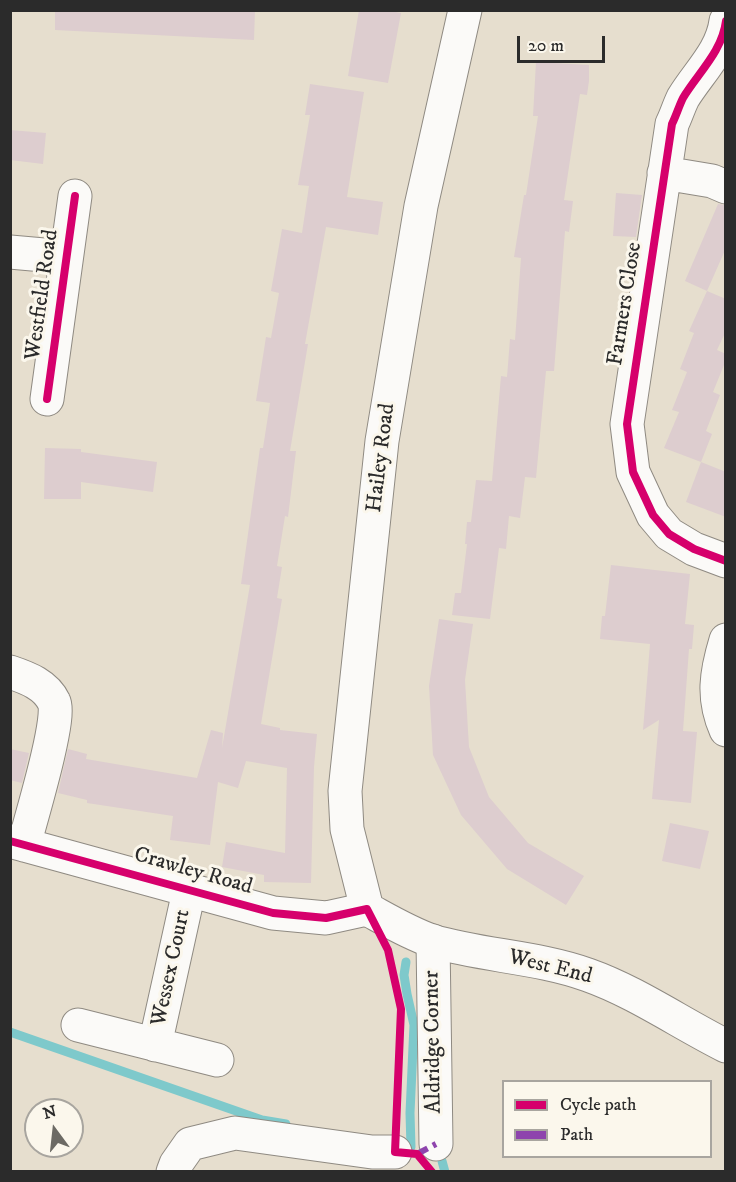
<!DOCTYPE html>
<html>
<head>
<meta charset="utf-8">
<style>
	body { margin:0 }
	#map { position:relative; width:736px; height:1182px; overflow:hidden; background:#e6dece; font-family:"IM FELL DW Pica",serif }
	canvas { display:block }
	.frame { position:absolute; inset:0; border:12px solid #2b2b2b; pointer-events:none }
	.legend { position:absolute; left:502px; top:1080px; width:210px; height:78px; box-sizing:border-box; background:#fbf7ec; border:2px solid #a8a59f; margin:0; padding:8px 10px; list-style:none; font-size:18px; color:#2b2b2b }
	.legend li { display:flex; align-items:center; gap:12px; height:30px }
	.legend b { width:30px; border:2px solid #a8a59f }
	.north { position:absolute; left:24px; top:1098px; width:60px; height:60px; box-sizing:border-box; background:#fbf7ec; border:2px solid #a8a59f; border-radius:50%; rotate:345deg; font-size:16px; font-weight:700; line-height:24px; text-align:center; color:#2b2b2b }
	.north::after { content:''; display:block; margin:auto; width:21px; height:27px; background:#6c6a64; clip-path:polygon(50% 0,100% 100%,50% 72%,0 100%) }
	.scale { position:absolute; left:517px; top:36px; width:88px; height:27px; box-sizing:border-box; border:3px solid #2b2b2b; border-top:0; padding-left:8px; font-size:18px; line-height:21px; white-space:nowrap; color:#2b2b2b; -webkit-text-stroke:4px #fbf7ec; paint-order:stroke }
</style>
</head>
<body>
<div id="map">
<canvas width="736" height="1182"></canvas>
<div class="frame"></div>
<ul class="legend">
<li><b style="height:8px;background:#d6006c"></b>Cycle path</li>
<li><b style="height:8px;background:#8e44ad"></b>Path</li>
</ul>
<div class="north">N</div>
<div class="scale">20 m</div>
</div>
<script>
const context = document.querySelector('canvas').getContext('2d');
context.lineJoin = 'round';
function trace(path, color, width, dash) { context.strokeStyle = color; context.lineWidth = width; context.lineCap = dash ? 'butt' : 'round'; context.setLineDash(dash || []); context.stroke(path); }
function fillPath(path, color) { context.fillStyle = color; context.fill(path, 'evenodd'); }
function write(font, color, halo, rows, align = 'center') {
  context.font = font + ' "IM FELL DW Pica",serif'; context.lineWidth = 6; context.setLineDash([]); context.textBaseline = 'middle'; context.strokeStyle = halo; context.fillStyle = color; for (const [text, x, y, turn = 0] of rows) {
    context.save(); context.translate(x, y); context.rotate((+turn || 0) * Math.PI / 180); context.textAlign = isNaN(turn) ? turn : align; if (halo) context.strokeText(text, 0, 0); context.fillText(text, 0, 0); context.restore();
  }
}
const stream = new Path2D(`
	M10,1032l252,88 24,4
	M400,1145l11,2 -1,-34 4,-88 -7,-31 -3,-19 2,-13
	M442,1161l3,11`);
const building = new Path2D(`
	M55,10h200l-1,30 -199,-10z
	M359,10h26l16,3 -13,70 -40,-7z
	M536,62l53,3v16l-2,14 -7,-1 -16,106 9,1 -4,31 -4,-1 -11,140h-8l-10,107 -11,-1 -5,41 -11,-2 -3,33 -7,-1 -9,71 -38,-4 3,-22h6l6,-49h-2l2,-22h4l5,-42 16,1 9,-105 6,1 3,-38 5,1 6,-82 -7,-1 10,-62h2l12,-79h-5z
	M310,84l54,8 -17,105 36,5 -5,33 -52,-8 -21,117h3l-18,107h6l-8,66 -3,-1 -8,50 5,1 -5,31 5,1 -21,125 19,4v2l37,4 -3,33 -3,116 -47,-1v-7l-42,-8 4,-25 59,11 2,-85 -41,-7 -8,27 -20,-6 -8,63 -40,-5 3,-24 -86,-13v-3l-29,-7 10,-44 19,5 -1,5 111,19 14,-48 12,3 -1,15 28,-163 -9,-1 19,-136h3l7,-45 -14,-2 10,-64 5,1 8,-45 -8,-2 11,-62 20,4 7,-47 -11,-1 12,-70h-5z
	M10,130l36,3 -3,31 -33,-4z
	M616,193l26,2 -6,42 -23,-1z
	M718,204l8,1v43l-19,43 -22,-10z
	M707,291l19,8v32l-9,19 9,4v6l-13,32 7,3 -14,36 6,3 -11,28 -37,-14 15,-36 -7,-2 15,-38 -7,-3 14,-36 -5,-2z
	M45,448l36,1v3l76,10 -4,30 -72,-10v17h-37z
	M701,462l25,10v45l-40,-15z
	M611,565l79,9 -5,50 9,1 -2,24h-3l-6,82 14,1 -6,71 -39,-4 7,-79 -16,10 7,-86 -50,-5 2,-23h3z
	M439,619l34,5 -8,56 4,67 20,50 39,46 56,33 -18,29 -59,-36 -46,-54 -28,-60 -4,-69z
	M10,749l19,4 -7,30 -12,-3z
	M670,823l39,8 -9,38 -38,-8z`);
const minor = new Path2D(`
	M726,21c-4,31 -28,52 -43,77 -4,8 -7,18 -11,26l-45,300 6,48 20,43 16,19 25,15 32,12
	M664,173l48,8 14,6
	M10,252l56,5
	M47,399l28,-203
	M726,640c-10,33 -14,58 0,90
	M10,672c18,6 36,13 44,30 8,15 -24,120 -30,143
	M10,841l263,72 53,5 41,-9
	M433,941l3,203
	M78,1025l139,35
	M155,1045l34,-154
	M173,1172l3,-8 14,-20 45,-11 137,19h23`);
const major = new Path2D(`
	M465,10l-44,196 -39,235 -37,350 2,38 20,80c22,12 42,24 65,32 51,15 106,16 156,34 48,17 92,48 138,71`);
const quiet = new Path2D(`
	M417,1154l19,-10`);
const cycleway = new Path2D(`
	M726,21c-4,31 -28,52 -43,77 -4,8 -7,18 -11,26l-45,300 6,48 20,43 16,19 25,15 32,12
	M47,399l28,-203
	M10,841l263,72 53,5 41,-9 21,41 13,59 -6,143 22,2 15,18`);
const streetNames = [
	["Westfield Road",43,295,-82],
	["Farmers Close",626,304,-81],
	["Hailey Road",382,458,-83],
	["Crawley Road",193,872,16],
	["Wessex Court",172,968,-78],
	["West End",550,968,14],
	["Aldridge Corner",434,1042,-91]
];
trace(stream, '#7ec9cb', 9);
fillPath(building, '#ddcdcf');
trace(minor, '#8f8a82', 35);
trace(major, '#8f8a82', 35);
trace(minor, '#fbfaf8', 33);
trace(major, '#fbfaf8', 33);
trace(quiet, '#8e44ad', 6, [12, 6]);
trace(cycleway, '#d6006c', 8);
write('22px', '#2b2b2b', '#fbf7ec', streetNames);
</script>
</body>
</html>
